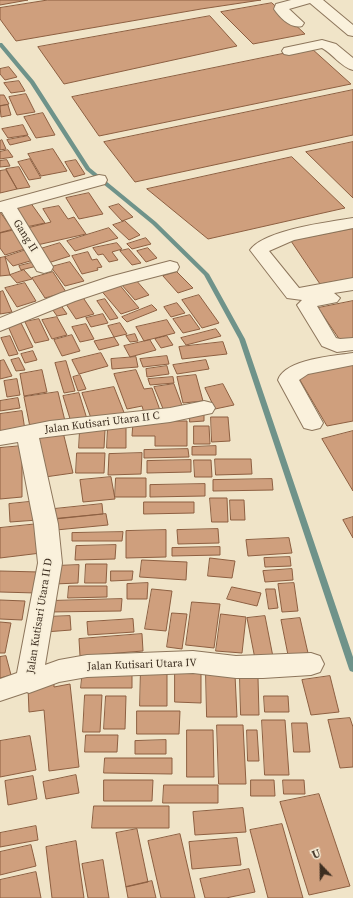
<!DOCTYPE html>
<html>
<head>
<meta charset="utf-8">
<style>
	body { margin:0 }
	#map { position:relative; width:353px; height:898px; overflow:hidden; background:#f0e4c8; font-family:"Source Serif 4",serif }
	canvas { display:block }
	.north { position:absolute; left:301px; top:846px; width:40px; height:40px; -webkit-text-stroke:3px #f7eed8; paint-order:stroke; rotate:338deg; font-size:11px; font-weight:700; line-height:16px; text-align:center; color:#3d2e20 }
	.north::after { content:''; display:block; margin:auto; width:14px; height:18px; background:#3d2e20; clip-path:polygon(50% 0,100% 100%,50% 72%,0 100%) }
</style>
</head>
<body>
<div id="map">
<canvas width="353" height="898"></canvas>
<div class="north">U</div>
</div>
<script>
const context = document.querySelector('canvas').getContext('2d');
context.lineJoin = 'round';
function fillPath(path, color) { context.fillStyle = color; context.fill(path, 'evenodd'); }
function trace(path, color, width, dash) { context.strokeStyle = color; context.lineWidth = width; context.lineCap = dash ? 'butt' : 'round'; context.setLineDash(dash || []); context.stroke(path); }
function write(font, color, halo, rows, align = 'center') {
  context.font = font + ' "Source Serif 4",serif'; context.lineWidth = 3.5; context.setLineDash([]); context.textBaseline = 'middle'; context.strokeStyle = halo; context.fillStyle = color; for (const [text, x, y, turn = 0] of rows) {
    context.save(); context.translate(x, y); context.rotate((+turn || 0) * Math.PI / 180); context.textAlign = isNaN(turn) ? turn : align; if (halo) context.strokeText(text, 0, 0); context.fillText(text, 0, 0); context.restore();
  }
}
const stream = new Path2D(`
	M0,43h2l32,38 56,87 66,54 53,52 36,65 108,318v15l-3,-1 -1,-2 -110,-330 -35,-64 -52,-51 -66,-54 -56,-87 -30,-36z`);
const building = new Path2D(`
	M0,0h28l-28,5z
	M48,0h213l-60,9 -185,32 -16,-22v-11z
	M272,3l33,31 -52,10 -32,-32z
	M210,16l27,30 -173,38 -26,-37z
	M311,48l40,36 -252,52 -27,-39z
	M9,67l8,10 -12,3 -5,-6v-5z
	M19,81l6,10 -14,2 -7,-10z
	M353,90v45l-218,47 -31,-40z
	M26,94l9,18 -18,3 -8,-18z
	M0,95h4l5,9 -9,2z
	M8,105l3,10 -10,2 -1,-11z
	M43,113l12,22 -19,3 -12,-21z
	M23,125l5,10 -20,3 -6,-9z
	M28,136l3,4 -21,5 -3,-5z
	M2,140l4,9 -6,1v-9z
	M353,142v56l-47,-46z
	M53,149l14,22 -26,5 -13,-22z
	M8,150l5,7 -13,2v-7z
	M292,157l53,51 -137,31 -61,-50z
	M30,159l11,19 -12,2 -11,-18z
	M7,160l3,6 -10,1v-6z
	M76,160l9,14 -11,3 -9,-15z
	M19,167l11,20 -13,2 -11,-20z
	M6,170l11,19 -17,4v-22z
	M89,193l14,21 -24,5 -13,-21z
	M30,202l15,21 -19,4 -14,-20z
	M119,204l14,13 -11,4 -13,-14z
	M59,206l9,13 6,-2 12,17 -49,11 -10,-17 24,-6 -8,-13z
	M0,212l13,18 -13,3z
	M125,221l15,14 -11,5 -16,-15z
	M109,228l9,10 -43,13 -8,-10z
	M15,229l13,19 -23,7 -5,-7v-15z
	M353,229v49l-33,6 -29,-43z
	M146,238l5,6 -19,5 -5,-5z
	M60,243l10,13 -22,7 -11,-13z
	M117,243l5,6 -10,3 6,8 -9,2 -6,-8 -5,1 -5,-7z
	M148,248l9,10 -11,4 -9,-11z
	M29,249l8,10 -24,7 -8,-9z
	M129,249l12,14 -9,2 -12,-14z
	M88,252l4,8 5,-1 5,8 -5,1 1,2 -16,4 -10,-18z
	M5,257l5,18 -10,1v-18z
	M39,261l2,4 -20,5 -2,-4z
	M70,262l14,19 -19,5 -14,-19z
	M24,270l8,9 -15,4 -7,-8z
	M53,272l13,20 -21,6 -13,-20z
	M177,272l16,16 -15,5 -15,-17z
	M135,279l14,16 -14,5 -14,-16z
	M25,283l11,18 -19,6 -12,-19z
	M118,283l21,25 -18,6 -22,-26z
	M3,291l9,21 -12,2v-22z
	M199,295l20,28 -17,5 -20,-28z
	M82,296l12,18 -18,5 -12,-18z
	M105,299l13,19 -8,2 -13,-19z
	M353,301v40l-11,2 -24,-35z
	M177,303l8,10 -14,4 -7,-10z
	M60,304l7,10 -10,2 -7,-10z
	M152,305l5,5 -30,12 -5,-5z
	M103,314l5,9 -17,4 -5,-9z
	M190,315l10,14 -17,4 -10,-14z
	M57,317l10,18 -15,4 -10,-19z
	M39,319l10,21 -14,3 -10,-21z
	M167,320l8,13 -31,8 -8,-14z
	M20,321l13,26 -14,4 -12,-27z
	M120,323l7,11 -13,3 5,8 -20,5 -5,-9 20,-4 -6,-11z
	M86,324l8,15 -14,3 -8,-15z
	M216,329l5,7 -35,9 -5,-7z
	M135,334l3,7 -8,1 -4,-6z
	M72,335l8,16 -18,5 -8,-16z
	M10,336l8,18 -9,2 -8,-18z
	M167,336l6,9 -12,3 -6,-9z
	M150,340l6,10 -26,7 -6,-11z
	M223,342l4,12 -45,5 -3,-12z
	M33,351l4,9 -12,3 -4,-9z
	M101,353l7,13 -29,8 -7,-14z
	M167,356l2,8 -26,3 -3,-8z
	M136,357l2,10 -26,2 -1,-10z
	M19,358l6,12 -9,1 -5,-11z
	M4,360l8,16 -12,3v-18z
	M206,360l3,9 -32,5 -4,-9z
	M66,361l9,30 -11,2 -9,-30z
	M353,364v57l-26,5 -30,-51z
	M167,366l2,8 -22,3 -1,-8z
	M42,370l5,22 -23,4 -4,-22z
	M136,370l8,19 8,-1 9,25 -16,3 -3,-10 -15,3 -13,-35z
	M80,375l6,14 -8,2 -5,-14z
	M196,375l7,26 -20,2 -6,-26z
	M173,377l1,6 -24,2 -2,-6z
	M17,379l3,16 -13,2 -3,-16z
	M174,384l9,24 -19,3 -10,-24z
	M223,384l11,21 -19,4 -10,-21z
	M114,387l11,28 -33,6 -10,-28z
	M58,392l7,29 -35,6 -6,-30z
	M79,393l8,26 -16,3 -8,-26z
	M18,398l2,10 -20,3v-10z
	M22,411l3,19 -25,3v-19z
	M190,413h14v8l-14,1z
	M211,417h17l2,24 -18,1z
	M154,421h33v25h-32v-10h-23l1,-14z
	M194,426h15l1,18h-16z
	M108,427h18v21h-19z
	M80,430h25l-1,18h-25z
	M353,431v60l-31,-52z
	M63,432l10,41 -28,4 -9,-41z
	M22,446v51l-22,2v-51z
	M216,446v9h-24v-8z
	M188,449l1,8 -45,1v-8z
	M77,453h28l-1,20h-28z
	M142,453l-1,21 -33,1 1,-21z
	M215,459h36l1,15 -36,1z
	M191,460v12l-44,1v-12z
	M194,460h17l1,17h-17z
	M111,477l4,22 -32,3 -3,-22z
	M116,478h30v19h-31z
	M272,479l1,11 -60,1v-11z
	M205,484v12l-55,1v-12z
	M210,498h17l1,24h-16z
	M230,500h14l1,20h-14z
	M38,501v19l-28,2 -1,-18z
	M144,502h50v11l-50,1z
	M102,504l1,10 -48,5 -1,-10z
	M106,514l2,11 -52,5 -1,-11z
	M353,517v21l-10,-18z
	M38,524l3,29 -41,5v-30z
	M218,529l1,14 -41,1 -1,-14z
	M166,530v27l-40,1v-27z
	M123,532l-1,9h-50v-8z
	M289,538l3,15 -44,3 -2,-16z
	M116,545l-1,14 -40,1 1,-14z
	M220,547v8l-48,1v-8z
	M290,557l1,9 -26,1 -1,-9z
	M210,558l25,3 -3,17 -24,-2z
	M142,560l45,2 -1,18 -46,-3z
	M86,564h21l-1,19h-21z
	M79,565l-1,18 -24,1 1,-18z
	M292,569l1,11 -28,2 -2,-11z
	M0,571l39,1 -3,21 -36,-1z
	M111,571h22l-1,9 -21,1z
	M148,583l-1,16h-20v-15z
	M294,583l4,28 -16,1 -4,-28z
	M69,586h38v11l-39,1z
	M232,587l29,6 -4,13 -30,-7z
	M152,589l20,2 -6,40 -21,-2z
	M266,589h9l3,19 -9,1z
	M122,599l-1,12 -73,1 1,-11z
	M0,600l25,1 -3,19 -22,-1z
	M192,602l28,2 -6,44 -28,-3z
	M172,613l15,1 -5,35 -15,-2z
	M221,614l25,3 -4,36 -26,-2z
	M70,616l1,14 -26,2v-15z
	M265,616l9,46 -18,2 -9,-46z
	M300,618l8,35 -20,2 -7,-35z
	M133,619l1,13 -46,3 -1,-13z
	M0,622l11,1 -6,30h-5z
	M142,634l1,17 -63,5 -1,-17z
	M6,656l5,19 -11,3v-21z
	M141,666h26v40h-27z
	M175,667h26v36l-26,-1z
	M83,668h49v20h-51z
	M206,674l29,1 2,42h-30z
	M330,676l9,36 -28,3 -9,-35z
	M240,678h18l1,37h-18z
	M54,684v3l16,-3 9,83 -30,4 -5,-61 -15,2 -1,-25z
	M85,695h17l-2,37h-17z
	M106,696h20l-1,33h-21z
	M264,696h24l1,16h-24z
	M137,711h43l-1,23h-42z
	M350,718l3,9v40l-13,1 -12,-48z
	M262,720h23l4,55h-24z
	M292,723h15l3,29h-16z
	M217,725h26l3,59h-27z
	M187,730h26l1,47h-27z
	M247,730h10l2,31h-11z
	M86,735h32l-1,17h-32z
	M30,736l6,34 -36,7v-36z
	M166,740v14h-31v-13z
	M105,758h67v16l-68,-1z
	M76,775l3,18 -33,6 -3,-17z
	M33,776l4,23 -29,6 -3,-24z
	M104,780h49l-1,21h-48z
	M251,780h23l1,16h-24z
	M283,780h21l1,14h-21z
	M164,785h54v18h-55z
	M319,794l31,92 -41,9 -29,-93z
	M94,806h75v22h-77z
	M243,808l3,24 -51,3 -2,-23z
	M282,824l21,74h-35l-18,-68z
	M36,826l2,14 -38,7v-14z
	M137,829l11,53 -22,5 -10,-54z
	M180,834l15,64h-34l-13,-57z
	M237,838l4,27 -49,4 -3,-27z
	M76,841l8,57h-32l-6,-51z
	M31,845l5,21 -36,9v-23z
	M103,860l6,38h-21l-6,-34z
	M249,869l6,23 -29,6h-21l-5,-19z
	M36,872l5,26h-41v-18z
	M152,881l4,17h-28l-2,-11z`);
const minor = new Path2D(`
	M291,0h32l30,25v11l-5,-1 -38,-32 -21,6 15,14 -2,3c-11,3 -22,-8 -28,-17l2,-5z
	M322,40l14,4 17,14v12c-12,-3 -20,-16 -31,-22l-33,7 -5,-1 -2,-3 2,-3z
	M99,175l6,1 2,4 -2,4 -88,24 36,59 -2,4 -7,2 -7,-2 -35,-59h-2v-10z
	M353,218v10l-59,12 -25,11 30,37 54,-10v12l-19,3 6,5 -3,4 -20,4 19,32 4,1 13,-1v12l-16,2 -15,-6 -25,-41 5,-5 -15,-2 -37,-48c14,-20 78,-28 103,-32z
	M170,261l7,2 2,4 -2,4 -54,14 -48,16 -75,30v-13l61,-25 48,-16z
	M353,353v12l-45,9 -9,6 24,43 -3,5 -8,2 -8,-2 -26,-48c7,-21 56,-24 75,-27z
	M204,401l8,2 3,5 -3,5 -42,9 -131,16 19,86 4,39 -17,102 14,-5 28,-5 106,-4 43,5 75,-3 9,3 4,8 -4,8 -9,3 -48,3h-27l-43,-5 -106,4 -28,5 -30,11 -2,-1 -27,9v-22l17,-6 21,-110 -4,-39 -16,-82 -18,3v-14l50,-10 120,-13z`);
const streetNames = [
	["Gang II",25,236,58],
	["Jalan Kutisari Utara II C",102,423,-7],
	["Jalan Kutisari Utara II D",40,616,-81],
	["Jalan Kutisari Utara IV",142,665,-2]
];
fillPath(stream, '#6f938a');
fillPath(building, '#cf9f7d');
trace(building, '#8d5f41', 1);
trace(minor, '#8d765c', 2);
fillPath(minor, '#faf1dc');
write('11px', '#3d2e20', '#f7eed8', streetNames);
</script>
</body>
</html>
